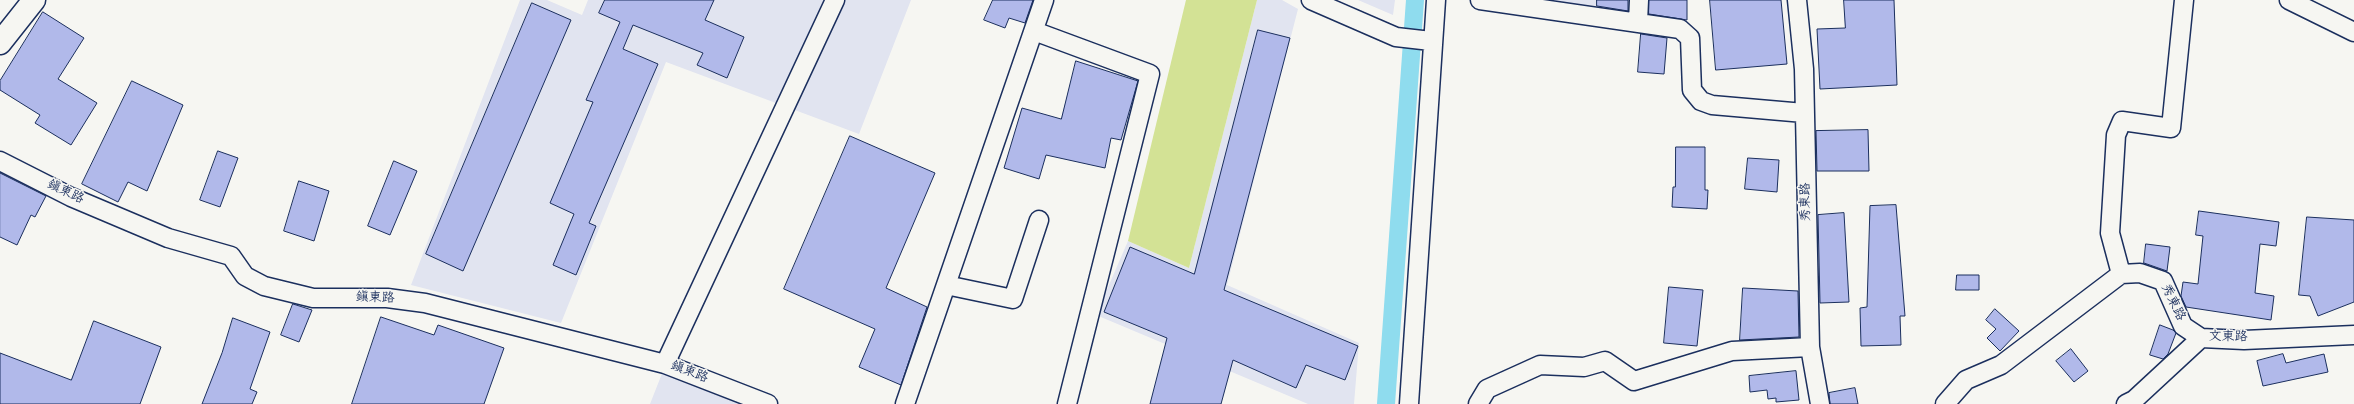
<!DOCTYPE html>
<html>
<head>
<meta charset="utf-8">
<style>
	body { margin:0 }
	canvas { display:block; background:#f6f6f2 }
</style>
</head>
<body>
<canvas width="2354" height="404"></canvas>
<script>
const context = document.querySelector('canvas').getContext('2d');
context.lineJoin = 'round';
function fillPath(path, color) { context.fillStyle = color; context.fill(path, 'evenodd'); }
function trace(path, color, width, dash) { context.strokeStyle = color; context.lineWidth = width; context.lineCap = dash ? 'butt' : 'round'; context.setLineDash(dash || []); context.stroke(path); }
function write(font, color, halo, rows, align = 'center') {
  context.font = font + ' "Gochi Hand","LXGW WenKai TC",sans-serif'; context.lineWidth = 3; context.setLineDash([]); context.textBaseline = 'middle'; context.strokeStyle = halo; context.fillStyle = color; for (const [text, x, y, turn = 0] of rows) {
    context.save(); context.translate(x, y); context.rotate((+turn || 0) * Math.PI / 180); context.textAlign = isNaN(turn) ? turn : align; if (halo) context.strokeText(text, 0, 0); context.fillText(text, 0, 0); context.restore();
  }
}
const built = new Path2D(`
	M520,0h27l35,15 6,-15h323l-52,134 -193,-72 -105,261 -150,-38z
	M1257,0h25l16,9 -71,276 132,58 -5,61h-46l-212,-89 32,-74 61,27z
	M1358,0h37l-2,15z
	M1541,0h57v6z
	M663,371l86,33h-99z`);
const green = new Path2D(`
	M1186,0h71l-68,268 -61,-27z`);
const canal = new Path2D(`
	M1386,404l29,-404`);
const building = new Path2D(`
	M605,0h109l-9,20 39,17 -17,41 -30,-13 6,-12 -70,-28 -10,24 35,15 -69,159 7,3 -20,49 -23,-10 21,-51 -24,-11 43,-101 -7,-2 34,-78 -21,-9z
	M993,0h40l-8,23 -16,-5 -4,10 -21,-8z
	M1597,0h31v11l-31,-5z
	M1649,0h38v20l-38,-6z
	M1710,0h71l6,64 -71,6z
	M1844,0h50l3,85 -77,4 -3,-60 28,-1z
	M532,3l39,17 -108,251 -37,-17z
	M43,12l41,26 -26,41 39,24 -26,42 -36,-22 5,-8 -40,-25v-9z
	M1258,30l32,8 -66,252 134,56 -13,34 -39,-15 -10,23 -63,-28 -12,44h-71l17,-66 -63,-26 26,-65 64,27z
	M1641,34l26,4 -3,36 -26,-2z
	M1076,61l62,20 -17,59 -10,-2 -6,30 -59,-13 -7,24 -35,-11 18,-60 39,11z
	M132,81l51,24 -36,86 -19,-9 -10,20 -36,-18z
	M1868,130l1,41h-52l-1,-40z
	M850,136l85,37 -49,115 41,19 -26,78 -42,-18 16,-38 -91,-40z
	M1676,147h29v43h3l-1,19 -35,-2 1,-20h2z
	M218,151l20,7 -18,49 -20,-7z
	M1748,158l31,2 -2,32 -32,-3z
	M394,161l23,10 -27,64 -22,-9z
	M0,173l46,23 -11,21 -4,-2 -14,30 -17,-8z
	M299,181l30,10 -15,50 -30,-10z
	M1896,205l9,111h-5l1,29 -40,1 -1,-38 7,-1 3,-101z
	M2199,211l80,11 -3,24 -16,-2 -5,49 19,3 -3,24 -85,-13 -5,-11 2,-14 15,2 5,-48 -7,-1z
	M1844,213l5,89 -29,1 -2,-88z
	M2307,217l47,3v82l-36,14 -8,-20 -11,-1z
	M2146,244l24,3 -3,24 -23,-8z
	M1957,275h22v15h-23z
	M1669,287l34,3 -6,56 -33,-3z
	M1743,288l55,3 1,46 -59,3z
	M293,304l19,6 -13,32 -18,-7z
	M1995,309l24,22 -19,20 -13,-13 9,-9 -10,-9z
	M381,317l53,18 4,-10 66,23 -20,56h-132z
	M233,318l37,14 -20,57 7,3 -5,12h-50l20,-51z
	M94,321l67,26 -21,57h-140v-51l71,27z
	M2160,325l13,5 3,3 -8,21 -5,5 -13,-4z
	M2071,349l17,22 -14,11 -18,-21z
	M2283,354l3,9 38,-9 4,18 -65,14 -6,-25z
	M1796,371l3,29 -23,2v-4l-8,1 -1,-9 -17,2 -1,-16z
	M1855,388l3,16h-28l-1,-11z`);
const minor = new Path2D(`
	M1311,0l85,37 35,4
	M1480,0l200,29 10,9 2,52 9,11 11,4 92,8
	M1797,0l7,69 6,278 10,57
	M2289,0l65,32
	M1638,22l1,-22
	M1034,31l116,43 -83,330
	M0,161l71,36 97,41 63,18 14,20 19,10 49,12h74l38,5 240,61 103,40
	M2121,274l-11,-41 6,-98 6,-14 49,7 13,-128
	M946,285l67,14 26,-79
	M665,364l170,-364
	M905,404l139,-404
	M1409,404l27,-404
	M1478,404l9,-15 53,-24 44,2 21,-6 29,20 98,-30 78,-4
	M1945,404l21,-24 35,-15 120,-91 19,-1 23,8 20,45 18,12
	M2126,404l8,-4 67,-62 43,2 110,-5`);
const major = new Path2D(`
	M0,43l34,-43`);
const streetNames = [
	["鎮東路",65,193,25],
	["秀東路",1807,202,-91],
	["鎮東路",375,299,2],
	["秀東路",2172,303,64],
	["文東路",2228,338,1],
	["鎮東路",689,373,21]
];
fillPath(built, '#e1e4f0');
fillPath(green, '#d3e295');
trace(canal, '#8fdcee', 18);
fillPath(building, '#b1b9ea');
trace(building, '#1b2f5e', 1);
trace(minor, '#1b2f5e', 21);
trace(major, '#1b2f5e', 25);
trace(minor, '#f6f6f2', 18);
trace(major, '#f6f6f2', 22);
write('13px', '#1b2f5e', '#f6f6f2', streetNames);
</script>
</body>
</html>
